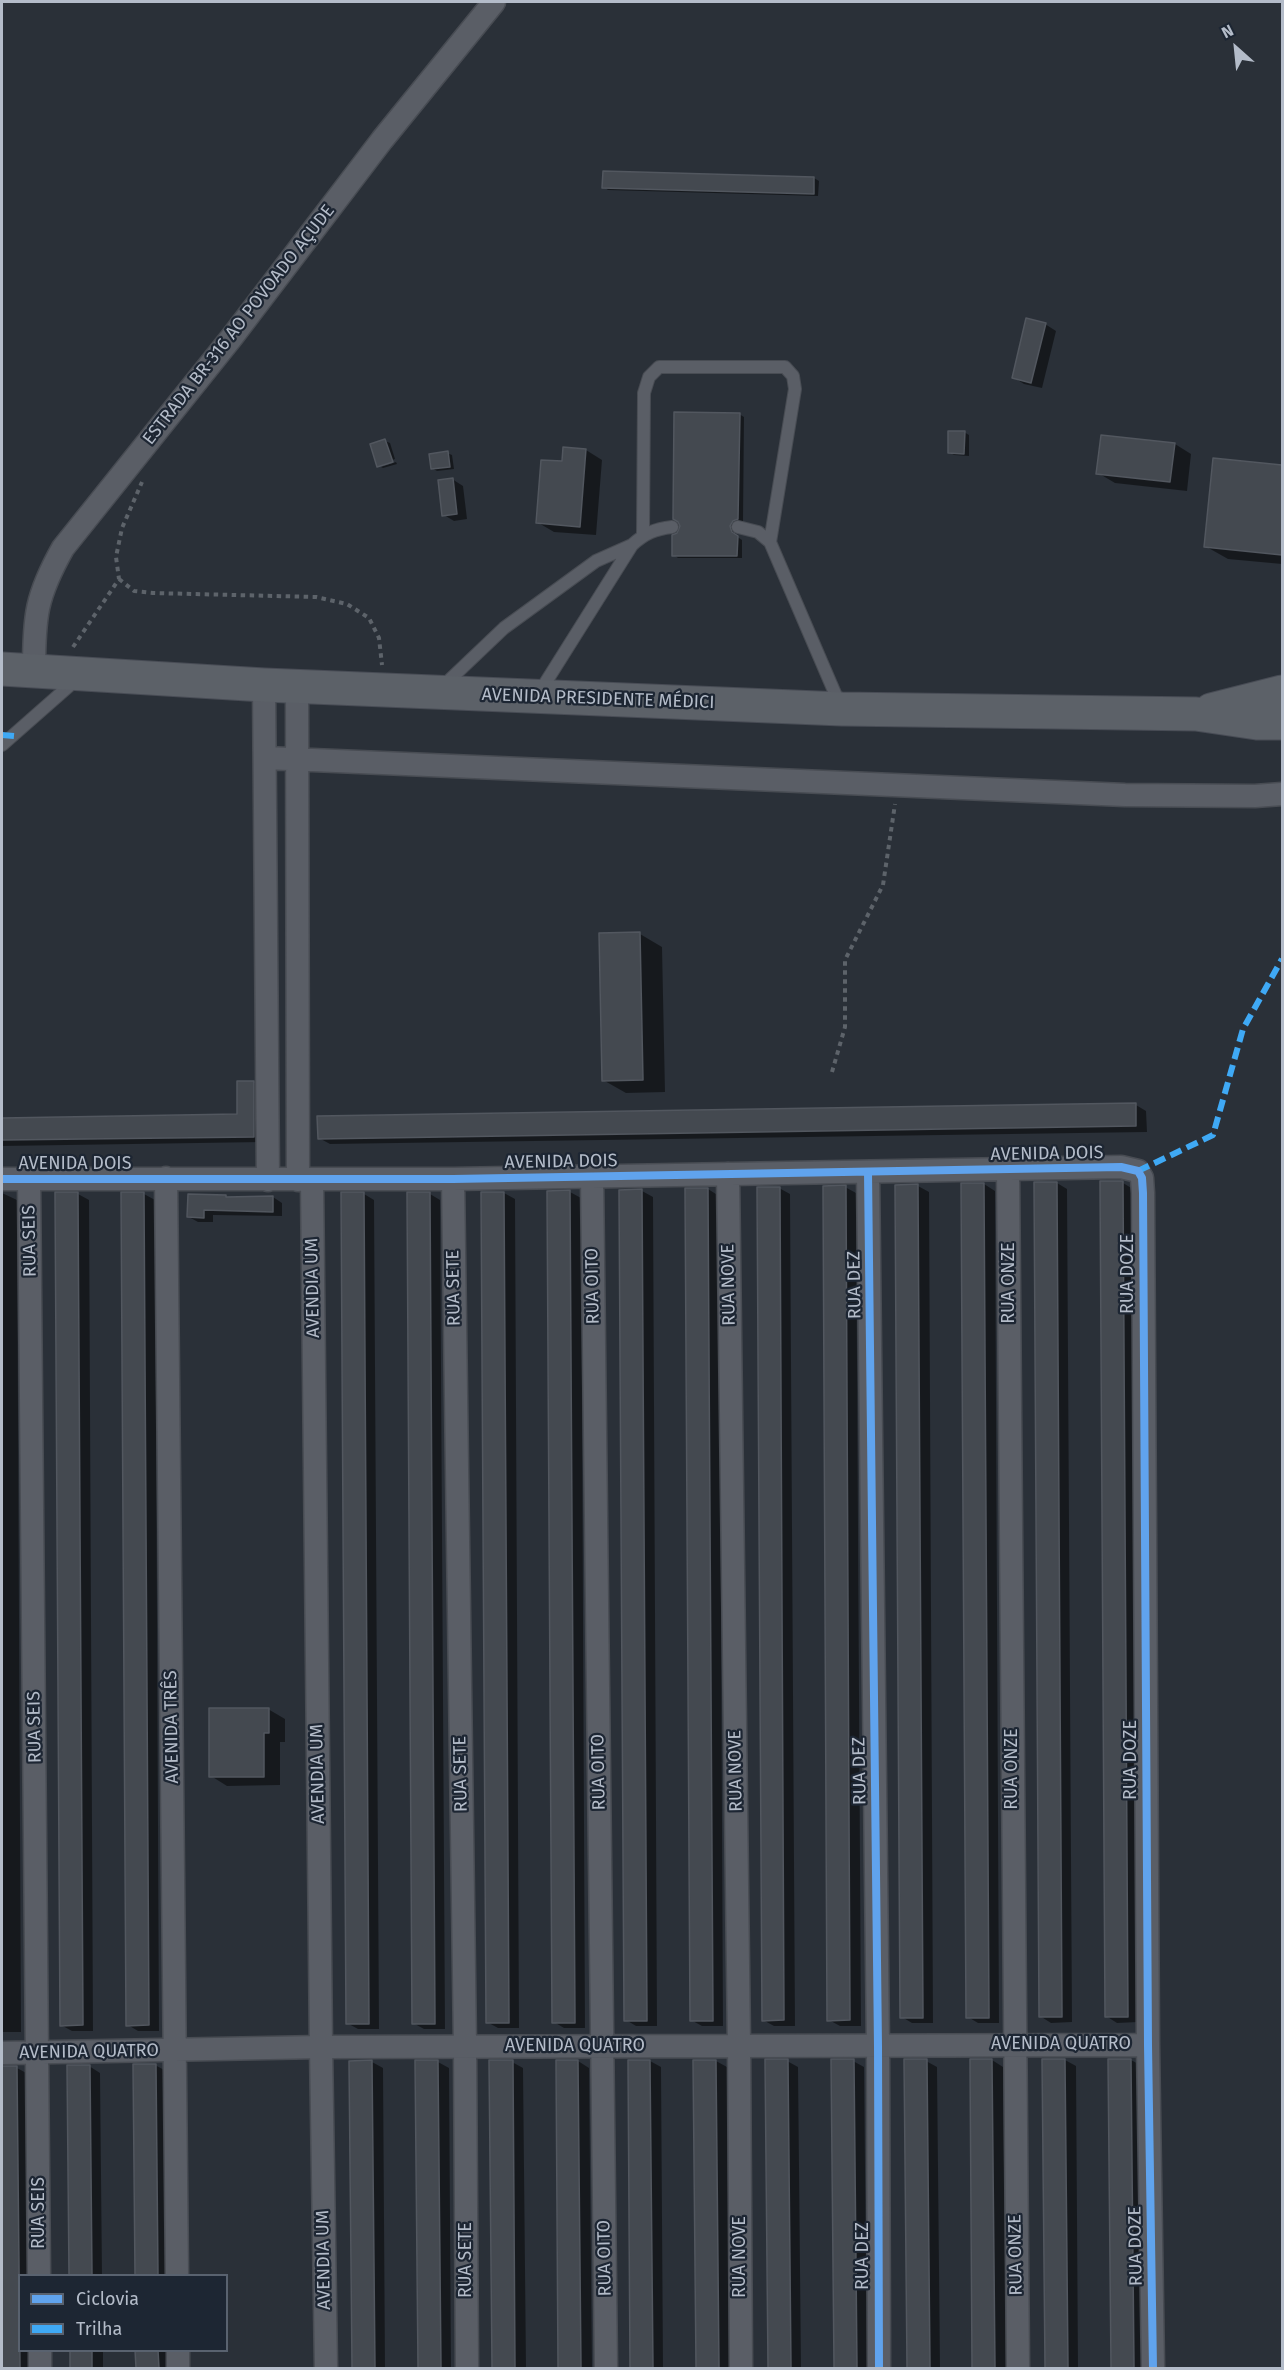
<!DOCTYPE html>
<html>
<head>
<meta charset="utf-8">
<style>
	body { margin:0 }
	#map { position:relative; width:1284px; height:2370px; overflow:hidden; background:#2a3038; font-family:"Fira Sans",sans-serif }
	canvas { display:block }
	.frame { position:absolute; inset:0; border:3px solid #b4bcc9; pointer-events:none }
	.legend { position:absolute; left:18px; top:2274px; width:210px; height:78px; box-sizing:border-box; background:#1d2633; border:2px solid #59626f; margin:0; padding:8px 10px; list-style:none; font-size:18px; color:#b4bcc9 }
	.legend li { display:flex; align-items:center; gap:12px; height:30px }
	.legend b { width:30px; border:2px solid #59626f }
	.north { position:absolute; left:1206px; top:18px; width:60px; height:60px; -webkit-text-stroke:4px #1d2633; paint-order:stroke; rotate:333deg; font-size:16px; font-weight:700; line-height:24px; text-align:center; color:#b4bcc9 }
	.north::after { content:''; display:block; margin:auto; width:21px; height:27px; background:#b4bcc9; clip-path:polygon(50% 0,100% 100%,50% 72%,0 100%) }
</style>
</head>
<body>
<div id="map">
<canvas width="1284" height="2370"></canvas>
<div class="frame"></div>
<ul class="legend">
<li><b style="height:8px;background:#60a3ed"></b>Ciclovia</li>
<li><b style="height:8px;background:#3fa9f5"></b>Trilha</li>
</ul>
<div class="north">N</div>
</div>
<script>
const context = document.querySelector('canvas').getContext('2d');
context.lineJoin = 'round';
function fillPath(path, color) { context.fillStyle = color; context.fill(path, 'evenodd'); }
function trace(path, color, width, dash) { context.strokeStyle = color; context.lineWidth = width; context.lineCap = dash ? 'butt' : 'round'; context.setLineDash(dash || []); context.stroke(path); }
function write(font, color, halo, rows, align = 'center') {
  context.font = font + ' "Fira Sans",sans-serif'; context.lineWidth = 4.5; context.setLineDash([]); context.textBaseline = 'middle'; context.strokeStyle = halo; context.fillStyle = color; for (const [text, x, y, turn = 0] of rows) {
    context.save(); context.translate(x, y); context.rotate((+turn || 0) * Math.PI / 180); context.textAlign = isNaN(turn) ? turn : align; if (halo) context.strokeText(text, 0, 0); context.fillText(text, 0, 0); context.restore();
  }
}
const shadow = new Path2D(`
	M814,178l5,3 -1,15 -210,-6 -4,-3z
	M1045,324l11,7 -14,57 -18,-4 -11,-7z
	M739,414l5,3 -1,104 -6,2 -3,6 2,7 6,4v18h-64l-4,-3 8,-29z
	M964,432l5,3v21l-15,-1 -5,-3z
	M385,441l5,2 5,16 -15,5v3l-2,-1z
	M1175,444l16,10 -4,37 -72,-8 -17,-10z
	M586,450l16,10 -6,75 -42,-3 -17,-10 26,-59z
	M447,453l5,2 2,14 -17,2 -5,-3z
	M1214,459l68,7v98l-54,-5 -23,-13z
	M396,462l1,2 -14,4 -2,-1z
	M452,479l11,7 4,33 -13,2 -10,-6z
	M640,934l22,13 3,145 -39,1 -23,-13z
	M253,1082l11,6v54l-262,4v-27l237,-4z
	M1136,1105l10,6 1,21 -817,12 -11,-6z
	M1057,1183l10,6 5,833 -21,1 -11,-7z
	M1123,1183l10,6 5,833 -21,1 -11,-7z
	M984,1184l11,7 4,832h-21l-10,-6 -5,-832z
	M918,1186l11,6 4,831h-21l-10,-6z
	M845,1187l11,6 5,833h-21l-11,-6z
	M779,1188l11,6 5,832h-21l-11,-6z
	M708,1189l11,7 4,830h-21l-11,-6z
	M642,1191l11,6 4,829h-21l-10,-6z
	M570,1192l11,6 4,830h-21l-10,-6z
	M2,1193l15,7 4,832h-19z
	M504,1193l11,6 4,829h-21l-11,-6z
	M78,1194l11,6 4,831h-21l-11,-6z
	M144,1194l11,6 4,831h-21l-10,-6z
	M364,1194l10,6 5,829h-21l-11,-6z
	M430,1194l10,6 5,829h-21l-11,-6z
	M189,1196l37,1 3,2 44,-2 9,6v13l-69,-1v7h-15l-9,-5z
	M268,1709l17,10v23h-5v43l-53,1 -16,-10z
	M971,2060h21l11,7 3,301h-32z
	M1044,2060h21l11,6 2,302h-31z
	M1110,2060h21l11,6 2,302h-31z
	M557,2061h21l11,7 3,300h-32z
	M629,2061h21l11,6 2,301h-31z
	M695,2061h21l11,6 2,301h-31z
	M766,2061h21l11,6 3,301h-32z
	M832,2061h21l11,6 3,301h-32z
	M905,2061h21l11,6 3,301h-32z
	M351,2062h21l11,6 2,300h-31z
	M417,2062h21l11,6 2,300h-31z
	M491,2062h21l11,6 3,300h-32z
	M155,2065l11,6 2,205h-32z
	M89,2066l11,7 2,203h-32z
	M2,2068h15l11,6 2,202h-10v74h10v18h-28z
	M71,2350h32v18h-32z
	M137,2350h32v18h-32z`);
const building = new Path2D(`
	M603,171l211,6v17l-212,-6z
	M1026,318l20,5 -15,60 -19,-5z
	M674,412l66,1 -2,106 -5,2 -3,5 2,6 6,4 -1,20h-65v-21l5,-2 3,-7 -2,-4 -5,-3z
	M948,431h17l-1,23 -16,-1z
	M1101,435l74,8 -5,39 -74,-8z
	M385,439l8,23 -16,5 -7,-23z
	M563,447l23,2 -6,78 -44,-4 5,-63 21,1z
	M448,451l2,16 -19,2 -2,-15z
	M1213,458l69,7v90l-78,-8z
	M453,478l4,36 -15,2 -4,-36z
	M640,932l3,148 -41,1 -3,-148z
	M237,1081h17v56l-252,3v-22l235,-4z
	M1136,1103v23l-818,13 -1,-23z
	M1100,1181h23l5,836h-23z
	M1034,1182h23l5,835h-23z
	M961,1183h23l5,835h-23z
	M918,1184l5,834h-23l-5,-833z
	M846,1185l4,835 -23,1 -4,-835z
	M757,1187h23l4,833 -22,1z
	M685,1188h23l5,833h-23z
	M642,1189l5,832h-23l-5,-831z
	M570,1190l5,833h-23l-5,-832z
	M55,1192h23l5,833 -23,1z
	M121,1192h23l5,833 -23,1z
	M341,1192h23l5,832h-23z
	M407,1192h23l5,832h-23z
	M481,1192h23l5,831h-23z
	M188,1194l38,1v2l47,-1v16l-69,-2v8l-17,-1z
	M209,1708h60v25h-5v44h-55z
	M765,2059h23l3,309h-23z
	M831,2059h23l3,309h-23z
	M904,2059h23l3,309h-23z
	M970,2059h22l3,309h-23z
	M1042,2059h23l3,309h-23z
	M1108,2059h23l3,309h-23z
	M372,2060l3,308h-23l-3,-307z
	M415,2060h23l3,308h-23z
	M489,2060h24l2,308h-23z
	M556,2060h22l3,308h-23z
	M628,2060h22l3,308h-23z
	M693,2060h23l3,308h-23z
	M133,2064h23l2,212h-23z
	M67,2065h23l2,211h-23z
	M2,2066h15l3,302h-18z
	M70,2350h22v18h-22z
	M135,2350h23l1,18h-23z`);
const path = new Path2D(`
	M119,579l15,12 19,2 163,4 31,7 22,14 10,20 3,27
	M73,647l46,-68 -3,-22 6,-29 20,-46
	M832,1072l13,-45v-67l38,-75 12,-81`);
const service = new Path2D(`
	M738,527l20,5 12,10 70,163
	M643,535l1,-142 5,-16 10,-10h126l8,9 2,13 -25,153
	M442,687l62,-59 92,-67 36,-16
	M539,693l93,-148c13,-12 23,-16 40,-18
	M2,745l75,-66`);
const minor = new Path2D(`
	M34,670c0,-54 2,-74 29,-122l169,-211 150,-197 112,-138
	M264,685l4,495
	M297,686l1,494
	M266,758l859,37 130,1 27,-2
	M1008,1170l10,1198
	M868,1172l10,874 1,322
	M728,1174l11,870 2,324
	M592,1176l14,1192
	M166,1178l11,1098
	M2,1179h451l668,-12 17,4 4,7 1,15 5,852 5,323
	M29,1179l10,1097
	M453,1179l12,867 2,322
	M312,1180l9,867 5,321
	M2,2053l319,-6 827,-2
	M40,2350v18
	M178,2350v18`);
const primary = new Path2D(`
	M2,669l262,16 578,24 354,5 61,9h25
	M1211,710l71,-18`);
const quiet = new Path2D(`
	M2,735l12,1
	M1138,1171l75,-36 30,-106 39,-70`);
const cycleway = new Path2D(`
	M868,1172l10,874 1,322
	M2,1179h451l668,-12 17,4 4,7 1,15 5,852 5,323`);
const streetNames = [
	["ESTRADA BR-316 AO POVOADO AÇUDE",239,325,-52],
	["AVENIDA PRESIDENTE MÉDICI",598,699,2],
	["AVENIDA DOIS",1047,1154,-1],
	["AVENIDA DOIS",561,1162,-1],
	["AVENIDA DOIS",75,1164],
	["RUA SEIS",30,1241,-91],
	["RUA DOZE",1128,1274,-90],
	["RUA ONZE",1009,1283,-90],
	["RUA NOVE",729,1285,-91],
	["RUA DEZ",855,1285,-91],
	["RUA OITO",593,1286,-91],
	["AVENDIA UM",313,1288,-91],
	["RUA SETE",454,1288,-91],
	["RUA SEIS",35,1727,-91],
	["AVENIDA TRÊS",172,1727,-91],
	["RUA DOZE",1131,1760,-90],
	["RUA ONZE",1012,1769,-90],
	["RUA NOVE",736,1771,-91],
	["RUA DEZ",860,1771,-91],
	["RUA OITO",599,1772,-91],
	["AVENDIA UM",318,1774,-91],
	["RUA SETE",461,1774,-91],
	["AVENIDA QUATRO",1061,2044],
	["AVENIDA QUATRO",575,2046],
	["AVENIDA QUATRO",89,2052,-1],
	["RUA SEIS",39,2213,-90],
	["RUA DOZE",1136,2246,-91],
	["RUA ONZE",1016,2255,-91],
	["RUA DEZ",863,2256,-90],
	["RUA NOVE",740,2257,-90],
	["RUA OITO",605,2258,-91],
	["AVENDIA UM",324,2260,-91],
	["RUA SETE",466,2260,-90]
];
fillPath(shadow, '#0007');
fillPath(building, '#444950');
trace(building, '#52575f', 1.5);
trace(service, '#484c53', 14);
trace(minor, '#484c53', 25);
trace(primary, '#484c55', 35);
trace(path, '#5d636a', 4, [4.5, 4.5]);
trace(service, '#5a5e66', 12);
trace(minor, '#5a5e66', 22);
trace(primary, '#5c6168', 33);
trace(quiet, '#3fa9f5', 6, [12, 6]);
trace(cycleway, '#60a3ed', 8);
write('18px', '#b4bcc9', '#1d2633', streetNames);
</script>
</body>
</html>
